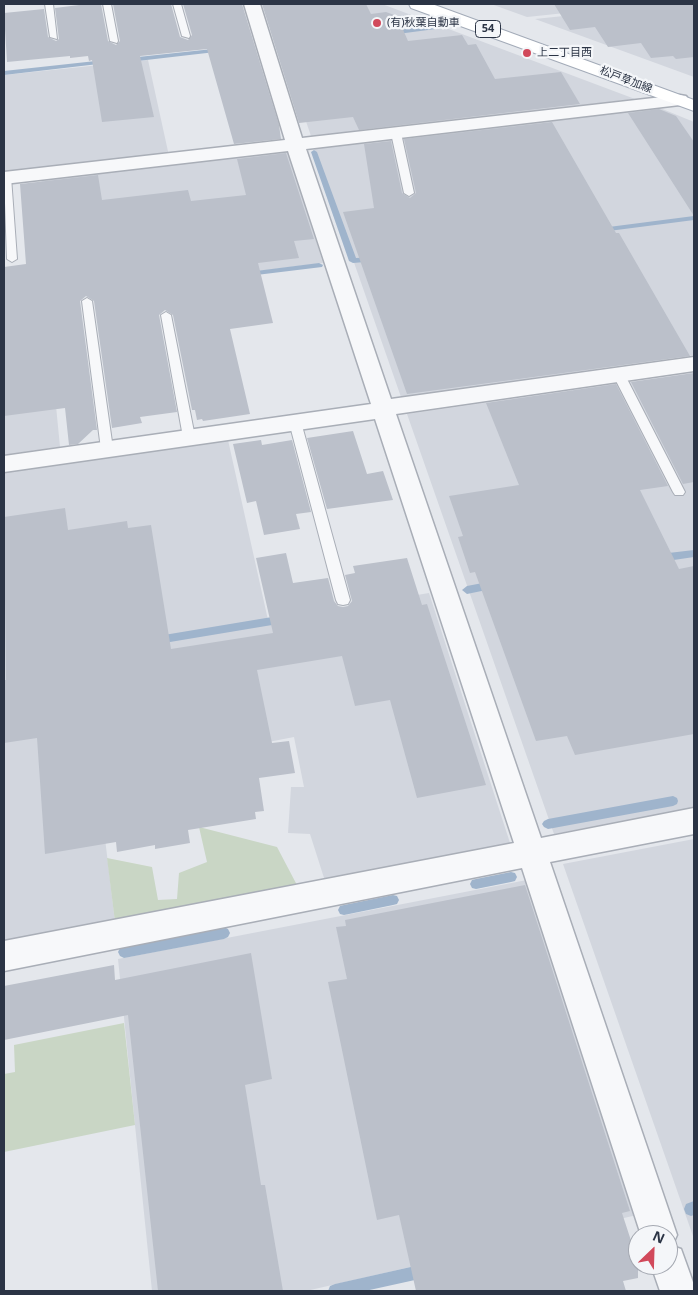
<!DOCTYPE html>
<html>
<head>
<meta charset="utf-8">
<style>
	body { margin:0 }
	#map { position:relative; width:698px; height:1295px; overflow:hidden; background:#e4e7ec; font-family:"Noto Sans",sans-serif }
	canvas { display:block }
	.frame { position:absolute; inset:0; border:5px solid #2b3445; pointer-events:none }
	.north { position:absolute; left:628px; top:1225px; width:50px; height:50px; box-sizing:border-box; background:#f4f6f9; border:1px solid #a4a8b1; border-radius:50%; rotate:24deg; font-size:14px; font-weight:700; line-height:20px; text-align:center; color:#2b3445 }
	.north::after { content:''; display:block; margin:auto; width:18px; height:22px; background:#d1495b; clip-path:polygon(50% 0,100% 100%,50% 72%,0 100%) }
</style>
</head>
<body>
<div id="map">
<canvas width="698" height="1295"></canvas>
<div class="frame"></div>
<div class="north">N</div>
</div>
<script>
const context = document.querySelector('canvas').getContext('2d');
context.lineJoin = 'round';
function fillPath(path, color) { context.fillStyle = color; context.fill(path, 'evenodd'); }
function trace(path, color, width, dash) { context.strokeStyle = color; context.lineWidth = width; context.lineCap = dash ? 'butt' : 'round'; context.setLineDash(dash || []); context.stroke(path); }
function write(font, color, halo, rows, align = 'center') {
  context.font = font + ' "Noto Sans","Noto Sans JP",sans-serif'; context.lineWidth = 4.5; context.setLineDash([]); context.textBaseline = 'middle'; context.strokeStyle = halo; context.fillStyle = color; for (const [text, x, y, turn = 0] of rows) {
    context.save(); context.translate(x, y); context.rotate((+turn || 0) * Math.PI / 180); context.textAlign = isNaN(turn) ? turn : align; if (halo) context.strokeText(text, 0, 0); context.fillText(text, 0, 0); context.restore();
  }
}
const built = new Path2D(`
	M266,4h116l253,95 -324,37z
	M491,4h160l-124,13z
	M678,4h16v73l-159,-58z
	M148,60l21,96 -165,18v-99z
	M660,108l34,14v233l-293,42 -87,-249z
	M287,148l36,115 -271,34 -11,-120z
	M46,303l14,144 -56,8v-146z
	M694,373v435l-140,26 -147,-420z
	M228,440l40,180 161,-27 82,253 -186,35 -15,-47 -22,-1 3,-46h13l-10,-50 -98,19 -95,49 14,117 -111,22v-472z
	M694,839v400l-131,-375z
	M527,880l110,335 -331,76h-154l-34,-332z`);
const green = new Path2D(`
	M199,827l78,20 21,40 -183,35 -8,-64 45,9 6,33 19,-1 2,-26 28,-11z
	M124,1023l11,102 -131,27v-78l11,-2 -1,-27z`);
const stream = new Path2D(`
	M441,25l3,2 -1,1 -53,7 -3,-2 3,-2z
	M222,48l2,1v2l-95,11 -3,-2 3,-2z
	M105,60l3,2 -1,1 -103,12v-4z
	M314,150l3,2 39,106 17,-1h3v4l-23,2 -4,-2 -38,-109z
	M694,216v4l-93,12 -4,-2 4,-2z
	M319,263l4,2 -1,2 -74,9 -4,-2 4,-2z
	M694,550v7l-34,5 -5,-4 5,-4z
	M493,581l5,4 -2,3 -29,6 -5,-4 5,-4z
	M284,615l3,1 2,3 -2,3 -3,1 -126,21 -4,-1 -1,-3 1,-3 4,-1z
	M673,796l4,2 1,3 -1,3 -4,2 -125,23 -4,-2 -2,-3 2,-3 4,-2z
	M511,872l4,1 2,4 -2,4 -4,1 -35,7 -4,-1 -2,-4 2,-4 4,-1z
	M393,895l4,1 2,4 -2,4 -4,1 -49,10 -4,-1 -2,-4 2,-4 4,-1z
	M224,927l4,2 2,4 -2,4 -4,2 -100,19 -4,-2 -2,-4 2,-4 4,-2z
	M694,1201v14l-3,1 -5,-2 -2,-5 2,-5z
	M424,1264l5,2 2,5 -2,5 -5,2 -59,13h-37l2,-5 5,-2z`);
const building = new Path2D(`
	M79,4h22l7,37 8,4 4,-4 -7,-37h58l9,33 8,3 4,-5 -9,-31h59l37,121 2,14 -47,5 -27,-95 -67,7 14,61 -52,5 -10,-62 -3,1 -1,-5 -18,2v-2l-63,6 -3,-49 40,-4 4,28 8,4 3,-2 -4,-31 24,-3z
	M262,4h104l5,10 15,-2 11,4 11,25 54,-6 6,10 8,-1 19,35 66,-7 19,32 -221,26 -6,-13 -54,6z
	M554,4h140v53l-18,2 -3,-3 -22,2 -10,-15 -33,4 -13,-20 -25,3z
	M659,109l17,7 18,26v74l-66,-103z
	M552,122l64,111h3l71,123 -283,38 -64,-182 31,-4 -10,-64 27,-3 11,52 8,5 6,-5 -12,-54z
	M286,153l28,86 -20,2 5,17 -41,5 15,60 -43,6 20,85 -47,7 -1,-2 -5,1 -2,-10h-3l-19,-95 -8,-5 -6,5 18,97 -37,5 2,6 -30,5 -18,-127 -8,-5 -6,5 17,129h-4l-15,14 -9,1 -4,-37 -61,8v-149l22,-3 -6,-80 78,-9 4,25 86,-10 3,11 55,-6 -9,-36z
	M694,373v109l-11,2 -52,-102z
	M616,384l52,102 -28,4 39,79 15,-3v168l-119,21 -8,-19 -31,5 -61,-169 -5,1 -12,-36 5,-1 -14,-40 70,-11 -33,-82z
	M353,431l14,43 16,-3 10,29 -66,9 -20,-71z
	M261,440l1,5 30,-5 19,72 -15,2 4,15 -36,6 -8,-34 -9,2 -14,-59z
	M65,508l3,22 59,-9 1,7 23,-3 20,124 102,-16 -17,-75 30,-5 7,30 35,-5 6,23 4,5 5,1 5,-1 4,-5 -7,-26 10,-2 -2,-7 54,-8 15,47 5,-1 59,181 -69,13 -27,-98 -35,6 -13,-50 -85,14 15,73 17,-2 6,32 -36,5 5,33 -9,1 1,7 -68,11 2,13 -35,6v-4l-38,7 -1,-10 -71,12 -8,-116 -33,5v-63h2l-2,-163z
	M525,885l105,326 -8,2 16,49v16l-15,3 3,10h-210l-17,-76 -22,5 -49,-238 19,-3 -11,-52 10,-1 -1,-6z
	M251,953l21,126 -27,6 16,100h4l18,106h-125l-30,-276 -124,25v-54l110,-21 1,15z`);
const lane = new Path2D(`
	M45,4h8l4,35 -7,-2z
	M103,4h8l7,37 -1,2 -7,-2z
	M173,4h8l9,32 -1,2 -7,-2z
	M396,130l5,3 13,60 -5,3 -5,-3 -13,-60z
	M6,174l5,3 6,82 -5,3 -5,-3 -3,-84z
	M87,298l5,3 21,148 -6,4 -6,-4 -19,-148z
	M166,312l5,3 24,122 -6,4 -6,-4 -22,-122z
	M619,371l6,4 60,117 -2,3h-8l-2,-3 -60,-117z
	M295,418l6,4 49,178 -2,4 -5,1 -5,-1 -2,-4 -47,-178z`);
const street = new Path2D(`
	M244,4h16l42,134 378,-43 6,1 3,4 -3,4 -6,1 -374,44 85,250 303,-42v14l-298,43 145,424 153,-30v26l-144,28 127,373 -5,11 9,3 13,36v6h-34l-9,-26h17v-30h-27l-119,-367 -518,103v-30l510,-98 -139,-424 -371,53v-16l367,-52 -83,-253 -284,33v-12l281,-32z`);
const primary = new Path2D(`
	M409,4h23l262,96v11l-283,-103z`);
const markers = [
	[377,23,5,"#d1495b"],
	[527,53,5,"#d1495b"]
];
const farPoinames = [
	["(有)秋葉自動車",387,23],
	["上二丁目西",537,53]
];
const shields = [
	[488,29,25]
];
const shieldNames = [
	["54",488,29]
];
const farStreetnames = [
	["松戸草加線",626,80,21]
];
fillPath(built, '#d2d6de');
fillPath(green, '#c9d6c5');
fillPath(stream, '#9fb4cc');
fillPath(building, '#bbc0ca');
trace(lane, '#a9aeb7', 2);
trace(street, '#a9aeb7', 3);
trace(primary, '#a3abb8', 2);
fillPath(lane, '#f7f8fa');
fillPath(street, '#f7f8fa');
fillPath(primary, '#fff');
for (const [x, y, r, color] of markers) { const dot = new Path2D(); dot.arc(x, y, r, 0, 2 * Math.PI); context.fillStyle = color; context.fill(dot); trace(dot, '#f4f6f9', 2); }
write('11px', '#2b3445', '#f4f6f9', farPoinames, 'left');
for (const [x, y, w] of shields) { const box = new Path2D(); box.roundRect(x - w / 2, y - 8.5, w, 17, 4); context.fillStyle = '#f4f6f9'; context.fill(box); trace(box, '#2b3445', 1); }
write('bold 11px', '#2b3445', null, shieldNames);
write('11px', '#2b3445', '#f4f6f9', farStreetnames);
</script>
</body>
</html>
